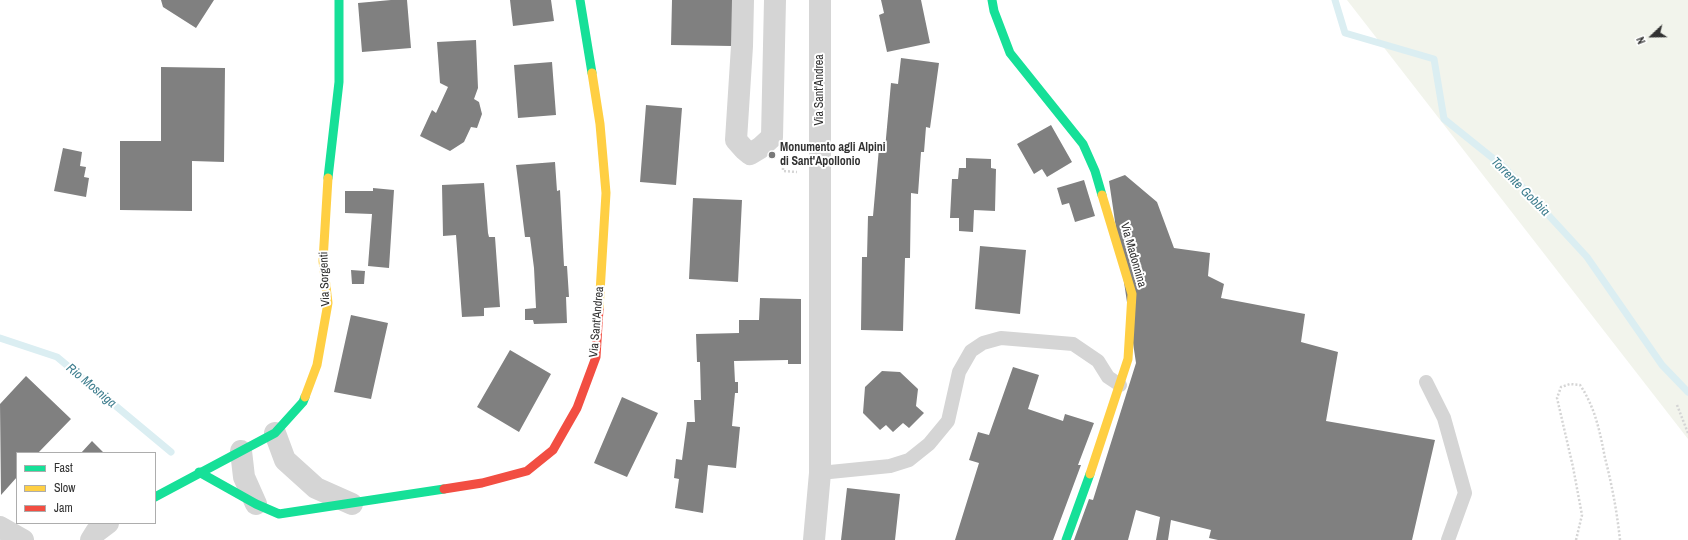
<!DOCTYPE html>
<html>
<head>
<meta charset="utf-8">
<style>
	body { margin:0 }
	#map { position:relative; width:1688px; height:540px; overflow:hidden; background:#fff; font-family:"Archivo Narrow",sans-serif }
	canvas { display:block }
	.legend { position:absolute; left:16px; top:452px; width:140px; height:72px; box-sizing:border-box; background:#fff; border:1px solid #adadad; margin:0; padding:5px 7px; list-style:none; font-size:12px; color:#313131 }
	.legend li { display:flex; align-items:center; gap:8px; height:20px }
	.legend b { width:20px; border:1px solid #adadad }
	.north { position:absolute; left:1632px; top:16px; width:40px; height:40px; -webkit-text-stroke:3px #fff; paint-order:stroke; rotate:248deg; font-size:11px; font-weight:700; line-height:16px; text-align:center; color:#313131 }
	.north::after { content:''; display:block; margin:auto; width:14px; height:18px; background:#313131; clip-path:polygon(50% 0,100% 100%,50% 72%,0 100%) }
</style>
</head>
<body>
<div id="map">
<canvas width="1688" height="540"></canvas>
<ul class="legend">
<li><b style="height:5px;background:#16e098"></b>Fast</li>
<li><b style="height:5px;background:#ffcf43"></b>Slow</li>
<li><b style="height:5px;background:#f24e42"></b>Jam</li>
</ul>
<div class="north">N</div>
</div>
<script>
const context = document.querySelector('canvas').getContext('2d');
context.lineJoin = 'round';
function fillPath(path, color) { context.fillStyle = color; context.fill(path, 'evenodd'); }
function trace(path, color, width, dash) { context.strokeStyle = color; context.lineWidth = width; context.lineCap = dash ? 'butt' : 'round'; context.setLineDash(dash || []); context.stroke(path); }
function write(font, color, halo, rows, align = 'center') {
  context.font = font + ' "Archivo Narrow",sans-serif'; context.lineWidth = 4; context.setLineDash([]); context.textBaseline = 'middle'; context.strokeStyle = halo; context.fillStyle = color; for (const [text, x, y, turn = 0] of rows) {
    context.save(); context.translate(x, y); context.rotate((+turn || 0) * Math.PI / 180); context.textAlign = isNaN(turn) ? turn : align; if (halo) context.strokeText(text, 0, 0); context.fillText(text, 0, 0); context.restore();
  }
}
const green = new Path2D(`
	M1347,0h341v439z`);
const stream = new Path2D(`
	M1335,0l10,33 89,26 10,60 61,49 82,89 75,108 26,27
	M0,338l57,19 114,95`);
const building = new Path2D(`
	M161,0h53l-18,28 -33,-21z
	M391,0h16l4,48 -49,4 -4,-49z
	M510,0h41l3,21 -41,5z
	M672,0h60v46l-61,-1z
	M881,0h40l9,43 -43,9 -8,-37 5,-2z
	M476,40l2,48 -4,11 5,3 3,12 -5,14 -6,-1 -7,15 -14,9 -30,-15 12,-26 4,3 12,-26 -8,-4 -3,-41z
	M901,58l38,5 -9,65 -4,-1 -2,25h-3l-3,42 -7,-1 -1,65h-5l-2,73 -42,-1 1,-73h5l1,-41h5l6,-68 6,1 6,-66 7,1z
	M552,62l4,53 -38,3 -4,-53z
	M161,67l64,1 -1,94 -32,-1v50l-72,-1v-69h41z
	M646,105l36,3 -6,77 -36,-3z
	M1051,125l21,37 -25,15 -5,-8 -8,5 -17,-30z
	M63,148l19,4 -2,14 6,1 -2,10 5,1 -3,19 -32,-6z
	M966,158l25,1v9l5,1 -1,42 -21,-1 -1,22 -14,-1v-13h-9l2,-39h6l1,-11h7z
	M555,162l2,29 3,-1 4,76h3l2,31h-3l1,26 -33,1 -1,-4h-8v-11l11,-1 -2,-40 -4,-31h-5l-9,-72z
	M1125,175l32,27 17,46 36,5 -2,23 16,8 -3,14 84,16 -4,28 37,10 -12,69 109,19 -23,100h-194l-9,-2 2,-8 -40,-10 -3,20h-12l4,-23 -24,-7 -8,30h-54l15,-41 4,1 43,-137 -27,-182z
	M1084,180l11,36 -20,6 -6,-19 -7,2 -5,-17z
	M484,183l4,50 1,4h6l5,70 -16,1v8l-22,1 -6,-82 -13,1 -1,-51z
	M373,188l21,2 -5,78 -21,-2 4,-52 -27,-1v-22h28z
	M693,198l49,2 -4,82 -49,-3z
	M980,246l46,4 -6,64 -45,-5z
	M351,270l14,1 -1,13h-12z
	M760,298l41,1v65h-13v-4l-54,1 1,21h3v11h-3l-3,33 8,1 -4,41 -28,-3 -5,48 -28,-5 4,-29 -5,-1 2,-19 6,1 5,-38h8l-1,-22h7l-1,-38h-3l-1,-28 43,-1v-13h20z
	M351,315l37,8 -17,76 -37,-7z
	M510,350l41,24 -32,58 -42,-25z
	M1013,367l26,8 -11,34 35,12 2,-7 29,9 -16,42h3l-28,75h-98l24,-77 -10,-3 9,-28 11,3z
	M882,371l18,1 18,17 -2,17 8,7 -15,15 -6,-5 -10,9 -7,-7 -6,5 -17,-17 2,-26z
	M26,376l45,43 -33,34h-21v24l-16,18 -1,-91z
	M622,397l36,16 -31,64 -33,-14z
	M92,441l12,12h-23z
	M847,488l53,6 -5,46h-54z`);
const path = new Path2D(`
	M783,160v11l14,1
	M1677,405l11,28
	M1576,540l6,-25 -9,-48 -16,-69 4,-11 9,-3 10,1c15,22 20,47 25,73 7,27 12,54 15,82`);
const lane = new Path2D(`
	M1426,382l18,36 21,75 -17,47
	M820,473l70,-7 19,-6 20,-16 19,-23 11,-49 12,-21 12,-8 18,-5 72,6 25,17 10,16 12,8`);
const street = new Path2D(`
	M743,0l-1,46 -6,94 8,9 6,5 10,-6 12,-11 3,-137
	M275,433l10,27 31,28 36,16
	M241,451l3,26 12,27
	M0,527l23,13
	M91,540l5,-8 12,-9
	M814,540l6,-67v-473`);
const fast = new Path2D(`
	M580,0l12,73
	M992,0l2,11 16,42 73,91 12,27 7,24
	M328,178l11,-96v-82
	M199,472l57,32 23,10 165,-25
	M155,497l120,-64 28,-31 2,-5
	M1066,540l24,-66`);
const slow = new Path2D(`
	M592,73l8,51 6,69 -7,116
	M305,397l12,-32 11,-62 -5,-42 5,-83
	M1090,474l38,-115 4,-65 -30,-99`);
const jam = new Path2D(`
	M444,489l38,-6 45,-12 26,-21 24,-42 19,-51 3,-48`);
const markers = [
	[772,155,4,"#797979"]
];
const streetNames = [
	["Via Sant'Andrea",820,90,-90],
	["Via Madonnina",1133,255,74],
	["Via Sorgenti",325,279,-92],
	["Via Sant'Andrea",597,322,-85]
];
const poiNames = [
	["Monumento agli Alpini",780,148],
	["di Sant'Apollonio",780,162]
];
const waterNames = [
	["Torrente Gobbia",1520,187,45],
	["Rio Mosniga",91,386,40]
];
fillPath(green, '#f2f4ec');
trace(stream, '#dbeef2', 7);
fillPath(building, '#808080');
trace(path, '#d5d5d5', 2.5, [2, 2]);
trace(lane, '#d5d5d5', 14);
trace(street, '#d5d5d5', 22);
trace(fast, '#16e098', 9);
trace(slow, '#ffcf43', 9);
trace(jam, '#f24e42', 9);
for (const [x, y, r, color] of markers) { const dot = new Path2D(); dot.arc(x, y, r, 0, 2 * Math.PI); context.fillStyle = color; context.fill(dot); trace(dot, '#fff', 1.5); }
write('12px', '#313131', '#fff', streetNames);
write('bold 12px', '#313131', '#fff', poiNames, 'left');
write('italic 13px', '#3c7c8d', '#fff', waterNames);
</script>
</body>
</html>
